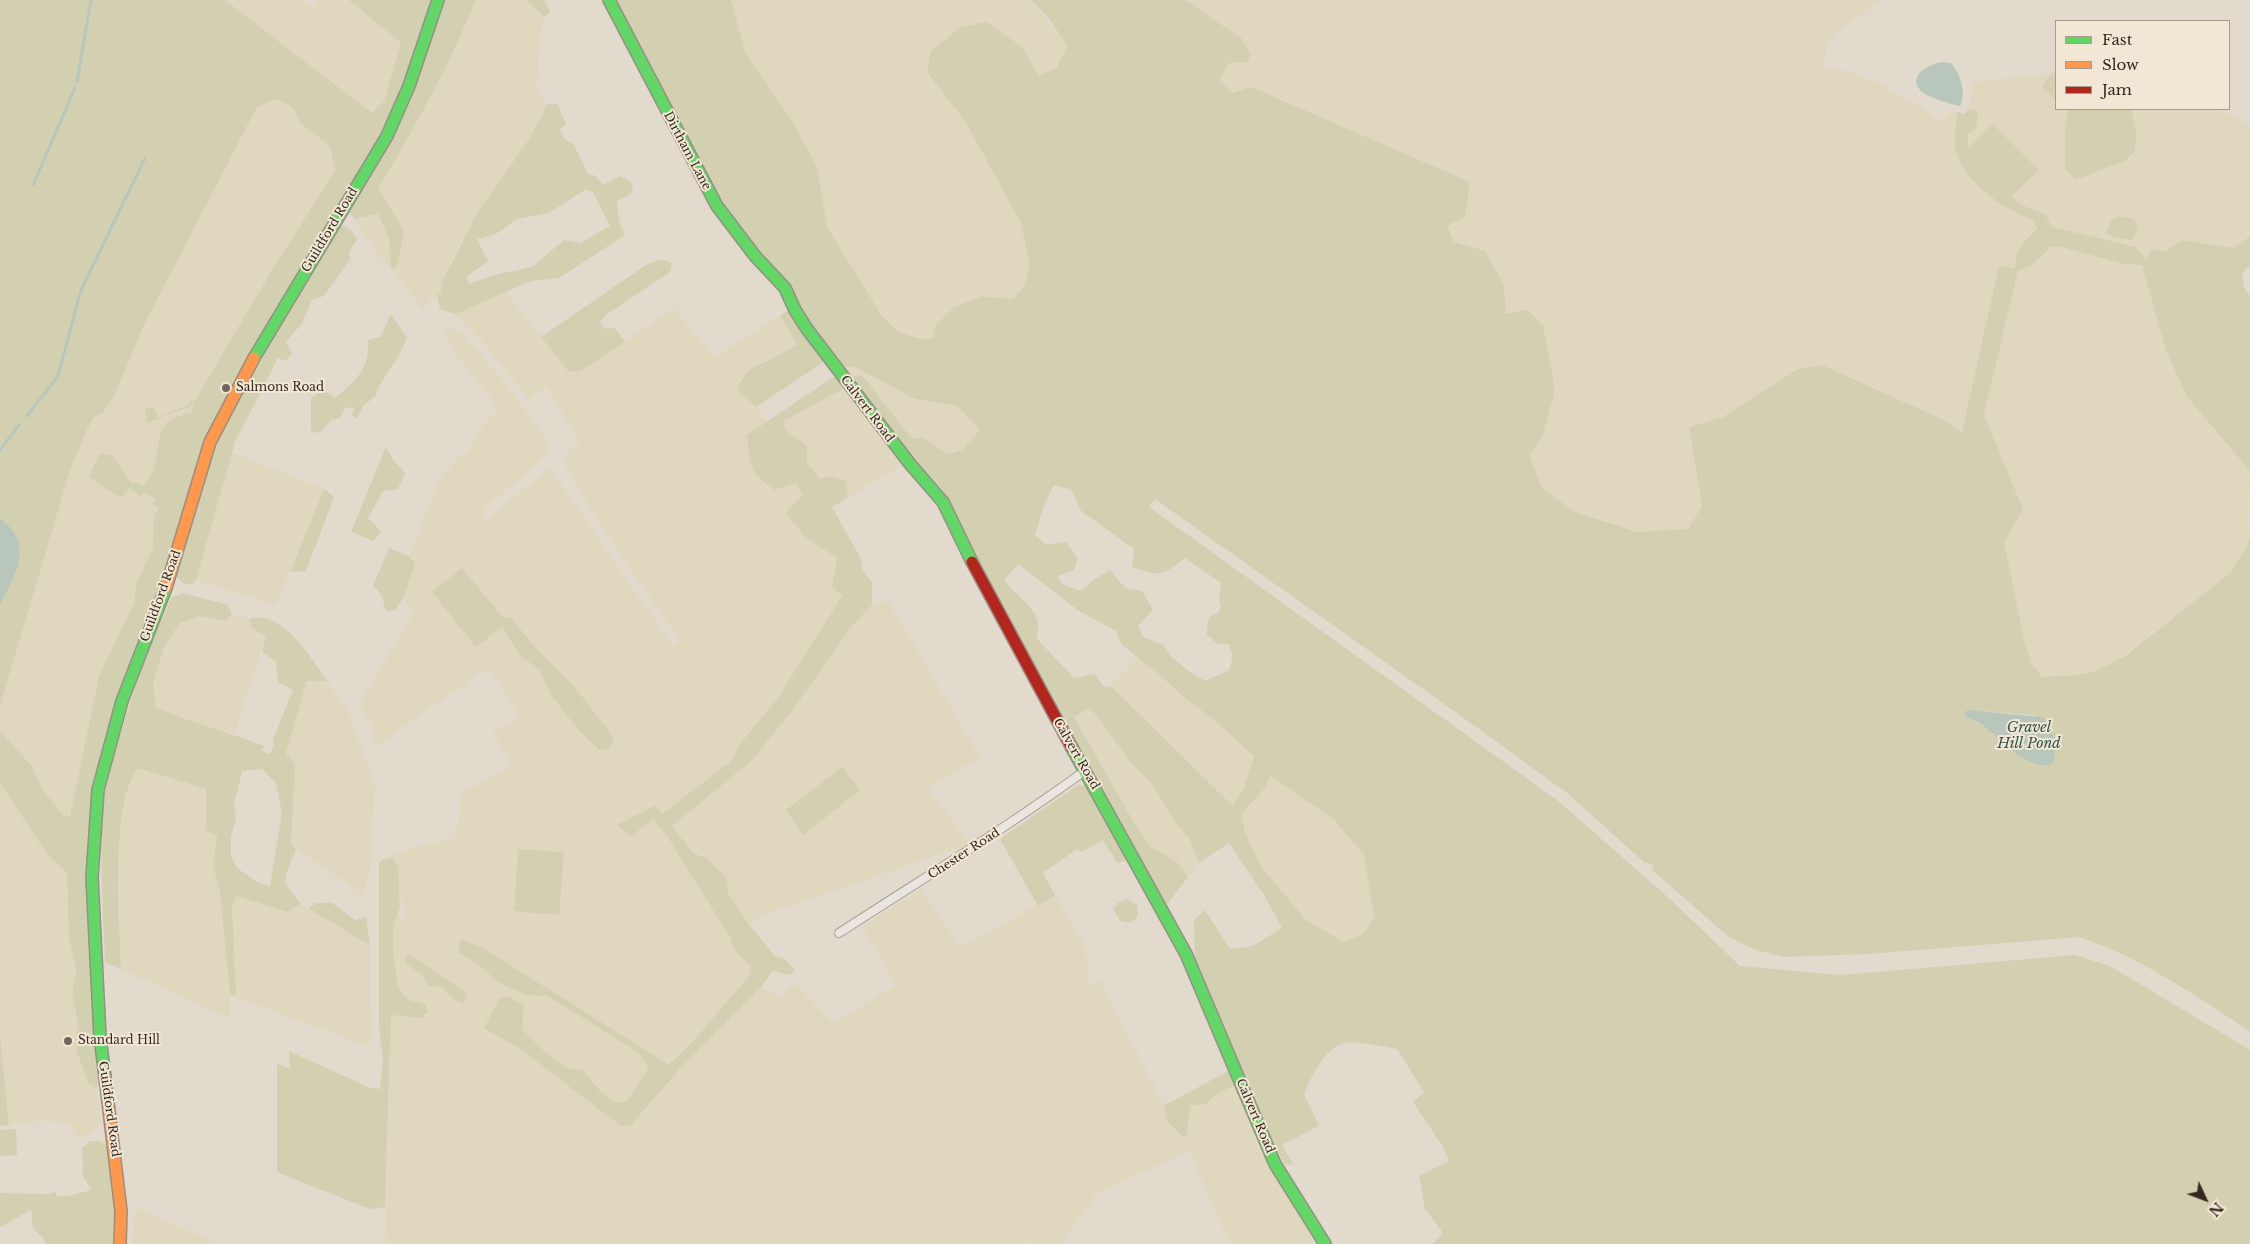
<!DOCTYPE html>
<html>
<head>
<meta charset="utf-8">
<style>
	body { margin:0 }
	#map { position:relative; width:2250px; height:1244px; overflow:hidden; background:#e2dacd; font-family:"Libre Baskerville",serif }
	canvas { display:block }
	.legend { position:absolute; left:2055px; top:20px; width:175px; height:90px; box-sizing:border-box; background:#f2e7d4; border:1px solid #a69b8c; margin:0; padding:6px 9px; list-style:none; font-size:15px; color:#35281f }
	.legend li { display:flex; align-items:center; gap:10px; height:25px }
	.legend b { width:25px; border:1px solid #a69b8c }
	.north { position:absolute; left:2180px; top:1174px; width:50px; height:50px; -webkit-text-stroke:4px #f2e7d4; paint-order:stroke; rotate:133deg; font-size:14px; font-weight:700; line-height:20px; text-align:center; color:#35281f }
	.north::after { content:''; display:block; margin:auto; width:18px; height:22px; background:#35281f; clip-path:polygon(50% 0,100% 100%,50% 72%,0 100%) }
</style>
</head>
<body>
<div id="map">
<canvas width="2250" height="1244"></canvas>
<ul class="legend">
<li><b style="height:6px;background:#63d668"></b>Fast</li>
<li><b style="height:6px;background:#ff974d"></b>Slow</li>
<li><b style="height:6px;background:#b3261e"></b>Jam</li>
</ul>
<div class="north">N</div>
</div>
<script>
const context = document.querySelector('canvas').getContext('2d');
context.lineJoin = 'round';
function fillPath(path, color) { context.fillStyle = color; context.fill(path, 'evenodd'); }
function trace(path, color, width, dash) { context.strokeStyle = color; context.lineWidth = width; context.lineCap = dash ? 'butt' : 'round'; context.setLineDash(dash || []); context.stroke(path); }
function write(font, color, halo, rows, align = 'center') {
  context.font = font + ' "Libre Baskerville",serif'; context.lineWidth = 4; context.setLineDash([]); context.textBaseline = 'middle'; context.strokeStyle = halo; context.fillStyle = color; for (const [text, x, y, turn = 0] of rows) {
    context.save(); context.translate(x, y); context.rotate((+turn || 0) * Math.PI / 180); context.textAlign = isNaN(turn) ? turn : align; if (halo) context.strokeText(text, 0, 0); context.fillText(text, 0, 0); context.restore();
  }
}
const farmland = new Path2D(`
	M225,0h77l10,7 5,-7h32l52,43 -17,58 -12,12z
	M476,0h50l18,17 -7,50 4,11 -7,9 13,18 -16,31 -72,109 -18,39v8l-19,16 -43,-53 -25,-36 23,-5 12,24 1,25 14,-32 -27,-43 45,-75 43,-86z
	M731,0h298l5,3 33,43 -11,23 -17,6 -18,-29 -94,26 38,49 55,100 10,43 -6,22 -11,13 -31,-3 -49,43h-12l-23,-7 -16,-16 -55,-89 -6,-28 -28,-76 -48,-71z
	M1185,0h696l-41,29 -13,15 -4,26h14l19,4 20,8 51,28 13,13 11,-12 13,3 5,-5 3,-26 84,-11v37h163l31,16v111l-16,12 -52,-8 -18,12 -13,-3 -9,16 24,86 21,46 63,74 -2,74 -18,28 -119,92 -16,6 -18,4 -36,2 -10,-14 -7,-24 -20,-97 19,-33 -39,-94 33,-144 -18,-5 -37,166 -18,-12 -122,-55 -24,4 -75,48 -34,10 13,79 -14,23 -51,3 -62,-20 -33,-24 -13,-33 13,-18 -36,-123 -2,-29 -50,-43 -8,-16 23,-44 -129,-56 -106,-33 -16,-13 11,-17 18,-1z
	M276,99l17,9 7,15 30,23 5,25 -61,96 -66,113 -8,9 -28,110 -6,13 -12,3 -1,33 -16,33 -3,22 -35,73 -29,140 -5,1 -23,-28 -10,-23 -32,-35v-25l49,-169 21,-67 17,-40 28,-36 28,-67 114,-220z
	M506,292l62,79 52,-26 54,-37 40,49 66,-41 17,27 -25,16 -22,10 -11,23 17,15 11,15 68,-46 5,1 63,87 -71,43 -65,-85 -20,13 48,47 8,12 -16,19 18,24 32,21 -5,29 10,9 -65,103 -37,45 -10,18 -67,52 89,-54 40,-49 60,-85 20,-21 16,-4 92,156 -53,31 43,56 -202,69 -19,12 -21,-31 -1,-16 -21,-19 -13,-6 -21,-26 -4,9 62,101 3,12 18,17 -2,10 -54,63 -26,26 10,6 82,-84 20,10 14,-13 39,40 62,-40 -33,-57 58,-38 39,57 8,-2 87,-49 31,53 4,40 10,-9 64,126 66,-35 57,126 28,48h-85l-41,-93 -92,42 -35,49 3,2h-32l-5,-3 -6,3h-637l6,-229 30,3 4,-14 -16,-4 -11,-12 -5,-37v-26l4,-9 10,3 -18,-65 66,-16 8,-45 49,-27 -19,-34 27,-15 -30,-48 -7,5 -2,-3 -13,9 1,3 -25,15 -68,48 -6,-24 -11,-18 55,-91 -11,-14 12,-35 -6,-8 31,-78 20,-22 9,-6 8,-17 20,-23 -5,-11 -40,-49 -6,-13v-7l7,-2 10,4 55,68 27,37 2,7 -1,10 -15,16 -46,37 -2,15 67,-54 123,178 7,-5 -78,-114 -37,-62 -1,-6 6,-10 10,-6 -33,-57 -19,13 -48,-61 -28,-25h6zM462,568l40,48 72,70 40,52 -16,12 -21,-22 -27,-34 -10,-24 -20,-14z
	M853,365l62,34 42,7 23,24 -18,20 -14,4 -24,-16h-12l-21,-23 -7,-14 -22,-26 -11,1 -8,-9z
	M231,452l93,37 -48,116 -80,-25z
	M232,614l17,5 3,9 14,8 -31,98 -34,-8 -45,-18 -3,-26 12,-37 15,-22 19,-7 27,5z
	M1138,657l49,43 27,20 40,36 -10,32 -11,18 -122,-120z
	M307,681h20l22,32 26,73 -4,74 -7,35 -73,-50 4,-81 -9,-11z
	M1089,708l9,9 33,46 20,19 22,37 17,21 9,23 -11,14 -11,-15 -26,-15 -18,-26 -59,-105z
	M137,768l69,21v41l11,5 -4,32 7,24 66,21 15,-8 69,41 1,97 -6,3 -135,-50v24l-109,-50 -2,-132 11,-58z
	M1270,774l64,46 30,35 10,64 -11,15 -20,8 -38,-23 -44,-53 -16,-34 -4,-18 25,-27z
	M0,783l47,71 20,19 2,66 7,30 -4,25 6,30 -2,25 12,34 9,6 5,32 -4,6 -15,10 -6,-1 -8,-11 -13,-3 -10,-2 -37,5 -9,-90z
	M136,1208l83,36h-87z`);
const green = new Path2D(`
	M0,0h225l147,113 12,-12 17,-58 -52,-43h83l-24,76 -19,48 -146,244 -18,31 -20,42 -31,113 -80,233 6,297 -3,5 -9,-6 -12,-34 2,-25 -6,-30 4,-25 -7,-30 -2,-66 -20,-19 -47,-71v-52l32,35 10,23 23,28 5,-1 29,-140 35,-73 3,-22 16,-33 1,-33 5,-7 -6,-4 2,-5 -11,-6 -3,4 -12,-9 -8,10 -32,-21 10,-23 13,1 20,29 2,-2 9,4c3,-5 9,-10 10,-16 11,-34 -3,-46 39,-58l2,-7 -47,18 -2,-15 8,-1 5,11 31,-14 1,-3 5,-1 79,-133 61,-96 -5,-25 -30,-23 -7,-15 -17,-9 -19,8 -114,220 -28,67 -12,18 -9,6 -7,12 -17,40 -70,236z
	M444,0h32c-27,66 -61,128 -98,188l26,43 -7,35 -4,4 -3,-7 -1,-25 -11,-24 -24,5 -5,-8 65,-128z
	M526,0h18l6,12 -6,5z
	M613,0h118l14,52 48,71 24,44 10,60 55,89 16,16 23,7h12l2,-13 18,-18 29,-12 31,3 11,-13 6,-22 -10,-43 -55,-100 -38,-49 4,-21 30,-24 25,-5 35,24 18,29 17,-6 11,-23c-10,-15 -22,-37 -38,-46h156l56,38 10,17 -4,7 -18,1 -10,17 14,13 18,-6 219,95 -5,35 -18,9 7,16 31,9 19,34 2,29 21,-4 16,15 12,65 -13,47 -13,18 13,33 33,24 62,20 51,-3 14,-23 -13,-79 34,-10 75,-48 24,-4 122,55 18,12 37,-166 16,3c0,-19 9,-28 22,-40l-4,-9c-28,-9 -68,-38 -77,-68 -3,-12 0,-27 1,-40l7,2 5,-5 7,1 2,8 -2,10 -8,6v14l25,-24 46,46 -28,27 13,9 21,8 7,13 83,20 11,12 5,-10 13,3 18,-12 52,8 16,-12v29l-8,9 2,13 6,10v174l-63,-74 -21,-46 -24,-86 -17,-1 -64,-17h-10l-20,19 -13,4 -34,145 39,94 -19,33 20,97 7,24 11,14 35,-2 18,-4 30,-15 105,-83 18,-28 2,-17v503c-55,-35 -109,-74 -171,-94l-210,17 -86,3 -30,-8 -24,-12 -76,-66v-5l-3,-3h-5l-78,-70 -106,-77 -306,-217 -6,8 408,293 113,99 70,67 100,9 235,-20 35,11 140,84v194h-818l11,-11 -18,-24 -6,-33 30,-15 -6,-14 -30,-45 11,-10 -27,-43c-15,-2 -37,-8 -52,-6 -19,3 -34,34 -41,51l15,32 -37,19 11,20 -8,-1 -12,-20 -35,-77 -43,-102 -1,-45 11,-10 25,39 23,-3 29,-18 -18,-33 -35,-52 -30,20 -9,-23 -17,-21 -22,-37 -20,-19 -33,-46 -9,-9 -15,9 59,104 18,26 26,15 11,15 -22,29 -74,-135 -104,-185 -34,-69 -4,-15 -8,-14 -32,-29 -59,-78v-5l11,-1c18,21 32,43 50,63h12l24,16 14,-4 18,-20 -23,-24 -42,-7 -62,-33 -10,1 -8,-8 -44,-63 1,-9 -51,-57 -18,-28zM1054,485l17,4 10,22 53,38 -2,18c28,10 30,9 53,-9l36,25 -2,17 2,6 -3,7c-12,2 -10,12 -11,22l11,9h11l4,12 -4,14 -24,11 -18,-11 -16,-14 -7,-11 -21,-8 -5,-11 15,-16 -11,-19 -17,-3 -15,-18 -18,11 -10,10 -19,-6 -5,-9 16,-6 4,-12 -12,-16 -20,3 -11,-10 9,-30zM1018,564l61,47 37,20 6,14 34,27 31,28 27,20 40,36 -10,32 -11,18 -122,-120 -7,1 -9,-13 -21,4 -37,-39c0,-4 2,-11 1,-16 -2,-16 -25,-30 -34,-43zM1967,710l69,5 5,51 -29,-15 -28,-25 -18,-8 -1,-6zM1270,775l64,45 30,35 10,63 -11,16 -20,8 -38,-23 -44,-53 -16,-34 -4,-18 25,-27z
	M2056,72v29l-14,-15 10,-13z
	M557,103l9,21 -6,6 4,8 10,7 14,29 6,1 10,10 16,-9 11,5 2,11 -16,10 2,19 6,14 -66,43 -28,3 -73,32h-6l-12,-4 -3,-14 4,-3v-8l34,-67 56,-81 16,-31zM586,189l7,3 17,34 -30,17 -16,-3 -32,27 -38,8 -25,9 -2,-8 21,-15 -11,-22 19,-5 21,-15 32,-6z
	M2065,109h66l5,24 -1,19 -11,9 -48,19 -11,-11v-36l3,-22z
	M2120,216l14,3 4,9 -6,12 -15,-2 -12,-4 6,-14z
	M343,225l8,5 6,9 -8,13 1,8 -26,36 -12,4 -11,25 -15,16 6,12 -6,8 -8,-3 -43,84 -39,138 -4,5 -9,-2 -7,-7c15,-57 29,-140 68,-185l93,-165z
	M661,259l11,4 -2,9 -64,43 -6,7 5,7 10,-1 10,14 -46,30 -11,-1 -27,-34 105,-72z
	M789,309l36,52 -69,46 -17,-15 -1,-7 12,-16 22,-10 25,-15 -17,-28z
	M391,314l16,24 -9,19 -21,32 -1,7 -13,10 -6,12 -5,-3 2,-8 -9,1 -5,10 -9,2c-6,7 -9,16 -20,11v-33l12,-9 12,9c20,-17 36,-30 33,-58l12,-3z
	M835,376l5,1 6,10 -61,33 -1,9 23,17v17l13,16 11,-3 15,5 2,17 -16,9 29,52 1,11 10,12v23l-20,21 -60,85 -40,49 -80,66 21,27 13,5 21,20 1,16 20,29 27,33 9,2 11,12 -5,5 -17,-4 -12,16 -83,84 -47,54 -10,1 -102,-78 -35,-20 15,-29 9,-3 16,9 -2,24 21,21 23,18 17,2 17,21 14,11h12l23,-35 -11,-15 -90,-56 -22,-1 -29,-13 -13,-13 -26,-17 2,-13 23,9 186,117 26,-26 54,-63 2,-10 -18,-17 -3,-12 -63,-101 -13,-17 -23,17 -14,-11 38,-19 7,8 68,-52 10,-18 37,-45 65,-103 -10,-9 5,-29 -32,-21 -19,-24 17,-19 -8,-11 -20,7c-28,-18 -24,-24 -28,-55z
	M386,447l7,13 12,13 -7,16 -15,2 -15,27 13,13 -7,10 -23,-9z
	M324,489l10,8 -28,74 -16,1z
	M389,548l20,8 6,8 -12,35 -8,11 -9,1 -5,-17 -8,-8z
	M462,568l40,48 9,2 28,34 35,34 40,52 -5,10 -10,2 -22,-22 -27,-34 -10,-24 -20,-14 -18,-29 -26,20 -44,-55z
	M183,593l45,12 4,9 -6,7 -27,-5 -19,7 -15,22 -12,37 3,26c36,14 72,24 108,38l-2,5 8,3 4,-9 -1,-6 20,-49 -15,-8 -2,-20 -14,-10 4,-16 -14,-8 -3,-9c33,-11 62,39 78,62h-20l-21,72 9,11 -4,81 5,4 -9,22 -2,12 16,21 -14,8 -51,-16 -4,11 4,89 -6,-1 -10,-104 -7,-24 4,-31 -11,-6v-41l-69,-21c-27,42 -17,150 -16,201l-16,-7c-2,-51 -6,-101 -2,-152 2,-23 9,-45 15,-67 14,-50 32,-98 54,-146zM262,769l14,14 6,30 -12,73 -13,-4 -20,-14 -6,-12v-19l5,-18 -2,-14 8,-34z
	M842,767l18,23 -57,45 -17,-25z
	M1078,785l11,2 39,66 -3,8 -8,2 -14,-23 -22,12 -4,-3 -34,24 12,22 -17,11 -38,-67z
	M518,849l46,3 -5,63 -45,-4z
	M393,858l5,9 2,41 -7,17v26l5,37 11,12 16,4 3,8 -7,6 -30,-3 -6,192 -15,2 -93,-37v-108l13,5 -1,-18 81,37 10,1 3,-29 -4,-31v-167l4,-3z
	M1127,899l10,6 1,11 -7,7 -11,-2 -7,-12 5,-6z
	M315,903h17l23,17 11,-3 4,28 -61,-36z
	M409,954l58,39 -3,10 -10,-3 -12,-13 -13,-1 -7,-11 -17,-12v-5z
	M0,1035l9,90 -9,1z
	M1230,1070l6,14 -21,11 -9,9 -16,1 -3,31 -4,1 -16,-16 -3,-15z
	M16,1129l1,26 -17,1v-26z
	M90,1141h10l8,5 7,48v50h-69l-3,-6 -10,-10 -2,-18 -31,17v-34l45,1 11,-2 1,4h11l23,-6 -8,-14 -1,-28z`);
const water = new Path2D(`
	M1942,62l9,1c9,11 16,29 9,43 -10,-2 -34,-9 -40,-16 -13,-16 11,-26 22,-28z
	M0,518c35,28 16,54 0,87z
	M1967,710l75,7c12,9 16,32 11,46 -21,12 -54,-25 -69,-37 -5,-4 -12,-6 -18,-8l-1,-6z`);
const stream = new Path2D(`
	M77,82l14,-82
	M33,185l42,-97
	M27,416l31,-40 23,-86 64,-132
	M0,450l19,-25`);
const street = new Path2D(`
	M839,933c83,-54 166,-104 247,-163`);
const fast = new Path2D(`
	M609,0l108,206 38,50 30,32 10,22 12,19 103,135 33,38 29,60
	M254,358l133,-222 22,-50 29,-86
	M1072,748l114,206 89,210 50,80
	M105,1077l-5,-40 -8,-160 6,-87 24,-89 44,-113`);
const slow = new Path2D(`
	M166,588l44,-146 44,-84
	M105,1077l16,134 -1,33`);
const jam = new Path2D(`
	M972,562l100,186`);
const markers = [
	[226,388,5,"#72665c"],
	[68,1041,5,"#72665c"]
];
const streetNames = [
	["Dirtham Lane",687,151,62],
	["Guildford Road",330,230,-59],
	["Calvert Road",867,409,53],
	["Guildford Road",161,596,-70],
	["Calvert Road",1076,754,60],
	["Chester Road",964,854,-33],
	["Guildford Road",109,1109,82],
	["Calvert Road",1255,1116,67]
];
const poiNames = [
	["Salmons Road",236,388],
	["Standard Hill",78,1041]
];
const waterNames = [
	["Gravel",2029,728],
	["Hill Pond",2029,744]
];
fillPath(farmland, '#e0d7bf');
fillPath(green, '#d2d0b1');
fillPath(water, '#b8c6bc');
trace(stream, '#b8c6bc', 3);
trace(street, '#a79f96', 10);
trace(fast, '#978f86', 14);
trace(slow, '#978f86', 14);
trace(jam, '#978f86', 14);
trace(street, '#eae5de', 8);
trace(fast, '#63d668', 11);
trace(slow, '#ff974d', 11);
trace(jam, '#b3261e', 11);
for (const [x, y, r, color] of markers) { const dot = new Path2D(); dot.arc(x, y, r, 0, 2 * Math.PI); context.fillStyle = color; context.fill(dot); trace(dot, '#f2e7d4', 2); }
write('12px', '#35281f', '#f2e7d4', streetNames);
write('12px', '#35281f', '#f2e7d4', poiNames, 'left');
write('italic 14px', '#30534e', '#f2e7d4', waterNames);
</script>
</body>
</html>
